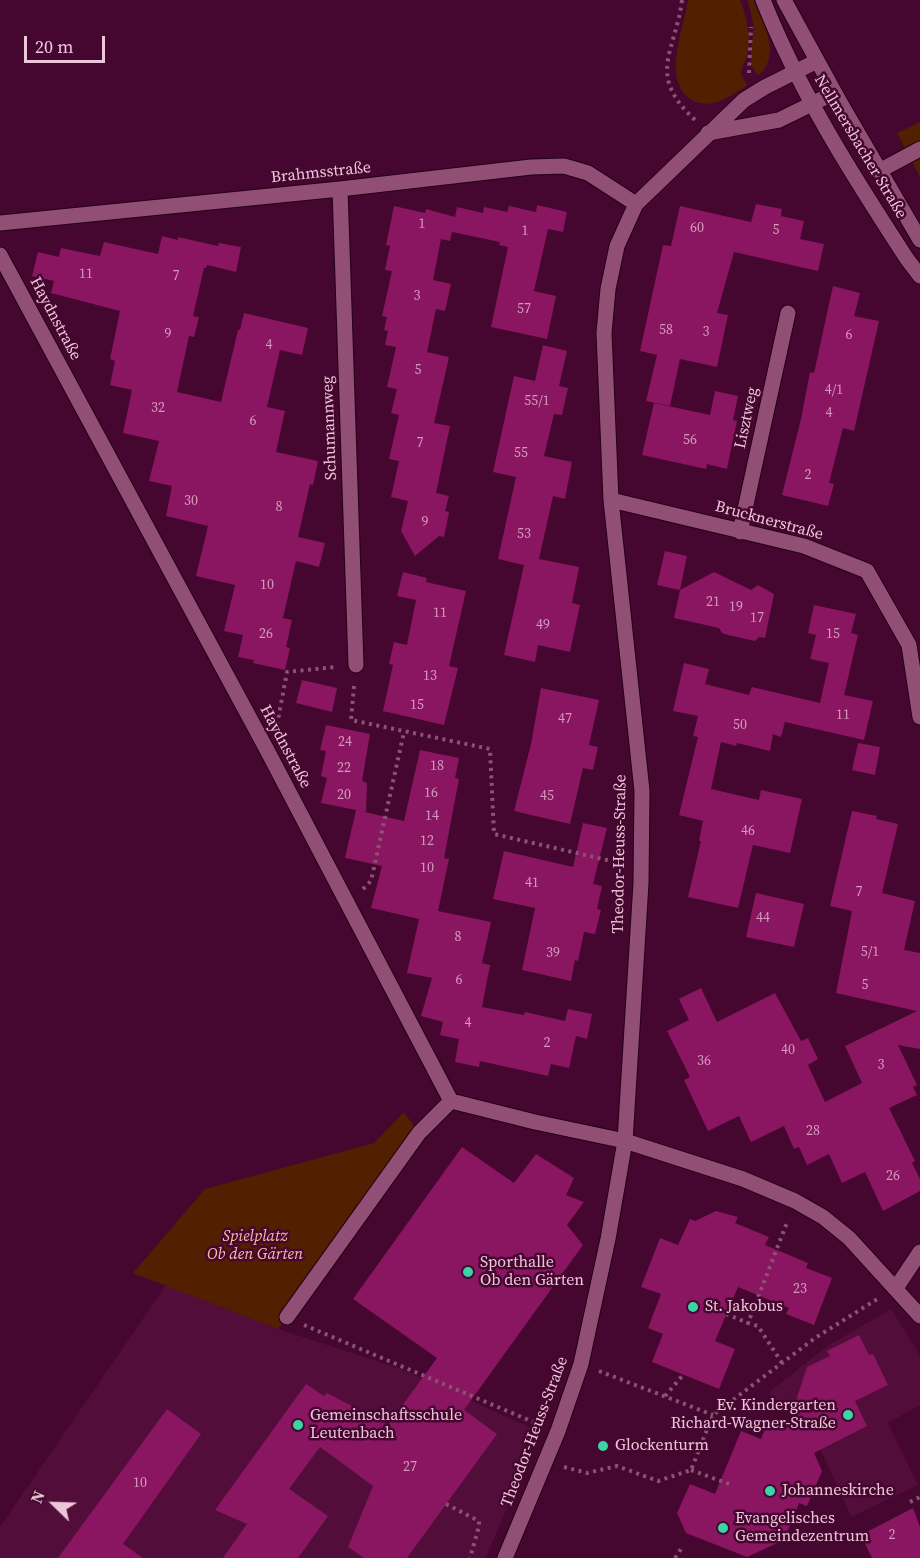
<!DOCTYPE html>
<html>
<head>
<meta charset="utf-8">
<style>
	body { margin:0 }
	#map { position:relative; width:920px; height:1558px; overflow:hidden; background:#45072f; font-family:"Source Serif 4",serif }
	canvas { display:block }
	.north { position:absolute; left:24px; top:1474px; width:60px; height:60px; -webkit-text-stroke:4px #45072f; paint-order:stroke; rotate:293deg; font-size:16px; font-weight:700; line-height:24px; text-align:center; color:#edc6da }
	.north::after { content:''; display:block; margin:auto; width:21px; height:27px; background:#edc6da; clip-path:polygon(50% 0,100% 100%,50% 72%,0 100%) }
	.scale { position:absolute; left:24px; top:36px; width:81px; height:27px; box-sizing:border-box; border:3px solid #edc6da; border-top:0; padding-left:8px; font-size:18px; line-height:21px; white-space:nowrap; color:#edc6da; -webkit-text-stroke:4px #45072f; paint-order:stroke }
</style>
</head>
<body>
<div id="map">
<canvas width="920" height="1558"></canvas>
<div class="north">N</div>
<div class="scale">20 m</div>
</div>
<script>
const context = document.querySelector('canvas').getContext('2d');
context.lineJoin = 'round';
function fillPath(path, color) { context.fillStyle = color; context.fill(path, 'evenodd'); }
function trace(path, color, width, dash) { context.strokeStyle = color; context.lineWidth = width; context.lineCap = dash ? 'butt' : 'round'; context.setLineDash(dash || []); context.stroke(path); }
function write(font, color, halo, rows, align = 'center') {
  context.font = font + ' "Source Serif 4",serif'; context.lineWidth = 5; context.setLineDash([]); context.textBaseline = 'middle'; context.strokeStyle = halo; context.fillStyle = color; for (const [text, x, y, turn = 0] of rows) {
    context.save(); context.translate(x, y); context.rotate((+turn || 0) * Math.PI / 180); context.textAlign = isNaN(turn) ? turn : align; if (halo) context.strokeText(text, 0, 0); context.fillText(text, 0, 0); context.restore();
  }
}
const built = new Path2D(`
	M166,1285l112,44 123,40 137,62 -52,127h-486v-31z
	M891,1309l29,46v50l-32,18 30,62 -67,32 -44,-98 -28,-9 -10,-18 60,-47z`);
const green = new Path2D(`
	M688,0h52c7,18 12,37 7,56 -2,6 -6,12 -6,18l6,11c-16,11 -35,26 -55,15 -31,-19 -8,-72 -4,-100z
	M747,0h6c10,23 29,54 6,75 -15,-9 -4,-36 -6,-51 -1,-8 -3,-17 -6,-24z
	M920,122v55l-23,-44z
	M404,1112l15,21 -141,196 -145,-56 72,-84 169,-46z`);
const building = new Path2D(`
	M756,204l26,5 -1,7 23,5 -4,18 24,5 -6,27 -84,-19 -17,61 11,2 -11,52 -37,-8 -10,47 -24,-5 11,-46 -17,-4 23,-106 8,1 9,-40 71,16z
	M537,205l30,7 -4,20 -15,-3 -14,62 22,5 -9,43 -56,-12 17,-80 -9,-2 1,-3 -48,-10 -2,9 -9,-2 -8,41 18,4 -6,27 -9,-2 -9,43 22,5 -15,66 16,3 -14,67 13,3 -4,15 4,1 -5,25 -5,-1 -24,20 -14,-25 7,-30 -17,-4 8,-36 -10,-2 10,-44 -8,-2 6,-24 -10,-2 9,-40 -11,-2 3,-14 -4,-1 3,-13 -5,-1 10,-45 -7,-1 5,-24 -4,-1 8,-39 31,7 1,-4 29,8 2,-10 26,6 1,-6 23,5 2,-6 27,6z
	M162,236l16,4v-3l40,9 1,-3 22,4 -5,25 -29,-7 -1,3h-2l-11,48 6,1 -5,20 -5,-1 -12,56 44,10 17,-72h2l4,-17 64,15 -6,27 -22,-5 -13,57 18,4 -9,41 42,9 -5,24 -3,-1 -12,53 27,6 -6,24 -23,-6 -13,57 9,2 -6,27 4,1 -5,22 -32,-7 1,-3 -16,-3 5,-22 -19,-4 11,-46 -39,-9 12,-50 -42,-10 6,-30 -23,-5 10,-40 -36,-8 9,-43 -22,-5 5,-24 -5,-2 10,-48 -69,-18 3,-12 -22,-5 6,-24 21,5 2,-9 39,8 4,-14 54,12z
	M833,286l27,7 -6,23 25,5 -25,110 -11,-3 -14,55 5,1 -6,22 -46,-11 19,-76 9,-47 4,1z
	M543,345l24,6 -8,35 9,2 -6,27 -8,-1 -10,42 28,6 -7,37 -12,-3 -14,63 40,8 -7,36 8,2 -10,47 -32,-7 -3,17 -31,-7 20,-90 -26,-6 18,-82 -23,-5 21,-96 21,5z
	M715,391l23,5 -5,24 4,1 -10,48 -20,-5 -1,5 -64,-14 12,-52 56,12z
	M665,551l22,5 -7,34 34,-18 37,18 7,-5 16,9 -9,44 -6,-1 -4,4 -27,-6 -6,-2 -3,-5 -45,-10 6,-28 -23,-5z
	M403,572l24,6 -1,4 40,9 -17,75 9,2 -14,57 -61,-14 10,-46 -4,-1 5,-22 13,3 9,-45 -19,-4z
	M814,605l42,9 -5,19 7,2 -14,60 29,6 -9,39 -79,-18 -4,15 -8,-3 -3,17 -33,-8 -1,3 -15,-4 -10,47 48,11 2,-10 41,9 -12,54 -37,-8 -15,63 -50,-11 13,-56h-2l4,-20 -24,-6 19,-78 -5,-1 5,-20 -25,-5 11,-48 25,6 -4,15 44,11 3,-8 68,16 9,-40 -19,-4 6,-24 -8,-2z
	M302,680l35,8 -5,24 -36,-9z
	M541,688l58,12 -10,45 9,2 -5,23 -10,-2 -13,56 -56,-13 17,-67z
	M326,725l44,9 -8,47 5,2 -1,29 -45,-9 6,-25 -6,-2 5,-25 -6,-1z
	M858,743l22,4 -5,28 -23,-5z
	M420,750l39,8 -4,20 4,1 -15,79 5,1 -11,52 53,11 -9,41 8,2 -8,42 42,8 1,-3 40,9 3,-12 24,5 -5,25 -11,-3 -7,32 -18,-4 -3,12 -68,-15 -1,6 -24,-5 4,-23 -19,-4 3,-13 -22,-6 11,-38 -25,-5 12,-54 -48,-11 11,-42 -37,-8 11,-48 48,11z
	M852,811l25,5 -1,3 22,5 -16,69 33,8 -11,49 16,3v96l-22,-4 19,40 -4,2 4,8 -28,13 26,53 -3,2 8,16v12l-37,20 -18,-39 -23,11 -13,-29 -22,11 -8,-18 -5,2 -10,-23 -33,16 -12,-26 -31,15 -24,-51 6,-3 -23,-46 22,-11 -10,-21 22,-11 16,34 58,-29 26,48 7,-3 10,21 -10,6 17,37 37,-19 -17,-37 72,-35 -81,-18 16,-82 -22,-5z
	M583,823l24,5 -14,56 9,2 -5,23 4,1 -6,24 -11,-2 -6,29 -3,-1 -4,21 -49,-11 13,-62 -42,-9 11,-48 69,16z
	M756,893l48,11 -10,43 -48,-10z
	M462,1147l52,36 22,-29 38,24 -8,17 18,7 -17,23 16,20 -119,165 33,24 -90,124h-43l-16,-11 25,-61 -53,-39 -31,42 39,27 -30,42h-75l24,-34 -32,-14 91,-126 18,12 3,-3 61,32 49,-67 -84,-59z
	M716,1211l22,6 -3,6 34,14 -4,8 43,18 -2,5 26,10 -18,47 -28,-11 3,-6 -51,-21 -23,54 20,8 -16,40 -67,-27 11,-28 -15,-6 13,-34 -20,-7 19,-49 18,7 12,-26 5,2z
	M859,1335l10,20 4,-1 15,31 -33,16 12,25 -53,27 8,18 -15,35 -8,-3 -15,37 -37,17 -61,-24 -9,-20 13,-29 25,10 26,-63 20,8 8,-19 18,8 20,-61 23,-11 -3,-5z
	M167,1409l34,25 -78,110 20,14h-85z
	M913,1508l7,19v31h-48l-11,-23z`);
const path = new Path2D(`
	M682,0c-7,54 -36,74 13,120
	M749,73l2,-46
	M354,686l-3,34 139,29 4,85 126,29
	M277,725l10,-53 49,-5
	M363,889l8,-8 33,-149
	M726,1314l22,9
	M304,1325l234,99
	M782,1363l-24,-37 -10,-3 40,-103
	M599,1371l114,44
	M665,1396l18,-21
	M564,1467l23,6 30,-7 41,15 33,-11 22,-55 102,-77 64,-40
	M691,1470l38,14
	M910,1502l10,-5
	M446,1504l33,17v5l-9,32
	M675,1558l6,-9`);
const minor = new Path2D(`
	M763,0c37,93 90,176 144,259l13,17
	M784,0l57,104 79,136
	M708,133l71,-13 55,-27
	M879,171l41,-22
	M340,189l16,476
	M0,223l340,-34 191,-22 33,-1 24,7 48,31
	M0,255l267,495 184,351 84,21 90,19 118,38 52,22 28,16 26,21 71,78
	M611,500l193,46 63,25 42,74 11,72
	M740,532l48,-219
	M896,1288l24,-36
	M287,1317l132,-184 32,-32
	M505,1558l53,-127 23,-67 27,-125 17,-98 16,-258 1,-92 -31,-291 -7,-167 4,-44 9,-43 19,-42 108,-104 21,-13 52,-26`);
const markers = [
	[468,1272,6,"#3cd4a4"],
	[693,1307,6,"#3cd4a4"],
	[848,1415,6,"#3cd4a4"],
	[298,1425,6,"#3cd4a4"],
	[603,1446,6,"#3cd4a4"],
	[770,1491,6,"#3cd4a4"],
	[723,1528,6,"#3cd4a4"]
];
const numberNames = [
	["1",422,224],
	["60",697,228],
	["5",776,230],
	["1",525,231],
	["11",86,274],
	["7",176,276],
	["3",417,296],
	["57",524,309],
	["58",666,330],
	["3",706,332],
	["9",168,334],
	["6",849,335],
	["4",269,345],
	["5",418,370],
	["4/1",834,390],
	["55/1",537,401],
	["32",158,408],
	["4",829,413],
	["6",253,421],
	["56",690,440],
	["7",420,443],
	["55",521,453],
	["2",808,475],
	["30",191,501],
	["8",279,507],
	["9",425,522],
	["53",524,534],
	["10",267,585],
	["21",713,602],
	["19",736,607],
	["11",440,613],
	["17",757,618],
	["49",543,625],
	["26",266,634],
	["15",833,634],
	["13",430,676],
	["15",417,705],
	["11",843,715],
	["47",565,719],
	["50",740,725],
	["24",345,742],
	["18",437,766],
	["22",344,768],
	["16",431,793],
	["20",344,795],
	["45",547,796],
	["14",432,816],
	["46",748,831],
	["12",427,841],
	["10",427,868],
	["41",532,883],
	["7",859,892],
	["44",763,918],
	["8",458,937],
	["5/1",870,952],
	["39",553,953],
	["6",459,980],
	["5",865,985],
	["4",468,1023],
	["2",547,1043],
	["40",788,1050],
	["36",704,1061],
	["3",881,1065],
	["28",813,1131],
	["26",893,1176],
	["23",800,1289],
	["27",410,1467],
	["10",140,1483],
	["2",892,1535]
];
const streetNames = [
	["Nellmersbacher Straße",860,147,59],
	["Brahmsstraße",321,173,-6],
	["Haydnstraße",55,319,62],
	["Lisztweg",747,418,-78],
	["Schumannweg",330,428,-92],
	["Brucknerstraße",769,521,15],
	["Haydnstraße",285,747,62],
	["Theodor-Heuss-Straße",620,854,-89],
	["Theodor-Heuss-Straße",535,1432,-69]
];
const parkNames = [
	["Spielplatz",255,1237],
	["Ob den Gärten",255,1255]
];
const poiNames = [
	["Sporthalle",480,1263],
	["Ob den Gärten",480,1281],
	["St. Jakobus",705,1307],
	["Ev. Kindergarten",836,1406,"right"],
	["Richard-Wagner-Straße",836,1424,"right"],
	["Gemeinschaftsschule",310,1416],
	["Leutenbach",310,1434],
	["Glockenturm",615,1446],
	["Johanneskirche",782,1491],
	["Evangelisches",735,1519],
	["Gemeindezentrum",735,1537]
];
fillPath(built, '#530d3a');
fillPath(green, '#521f00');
fillPath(building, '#8a1561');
trace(minor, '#240016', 17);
trace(path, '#895474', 4, [3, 4.5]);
trace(minor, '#924f75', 15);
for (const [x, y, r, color] of markers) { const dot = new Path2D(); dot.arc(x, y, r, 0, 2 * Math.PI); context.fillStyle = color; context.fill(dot); trace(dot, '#45072f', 2); }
write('14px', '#d49abc', null, numberNames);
write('16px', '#edc6da', '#45072f', streetNames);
write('italic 16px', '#f9bea2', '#45072f', parkNames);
write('16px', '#edc6da', '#45072f', poiNames, 'left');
</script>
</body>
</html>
